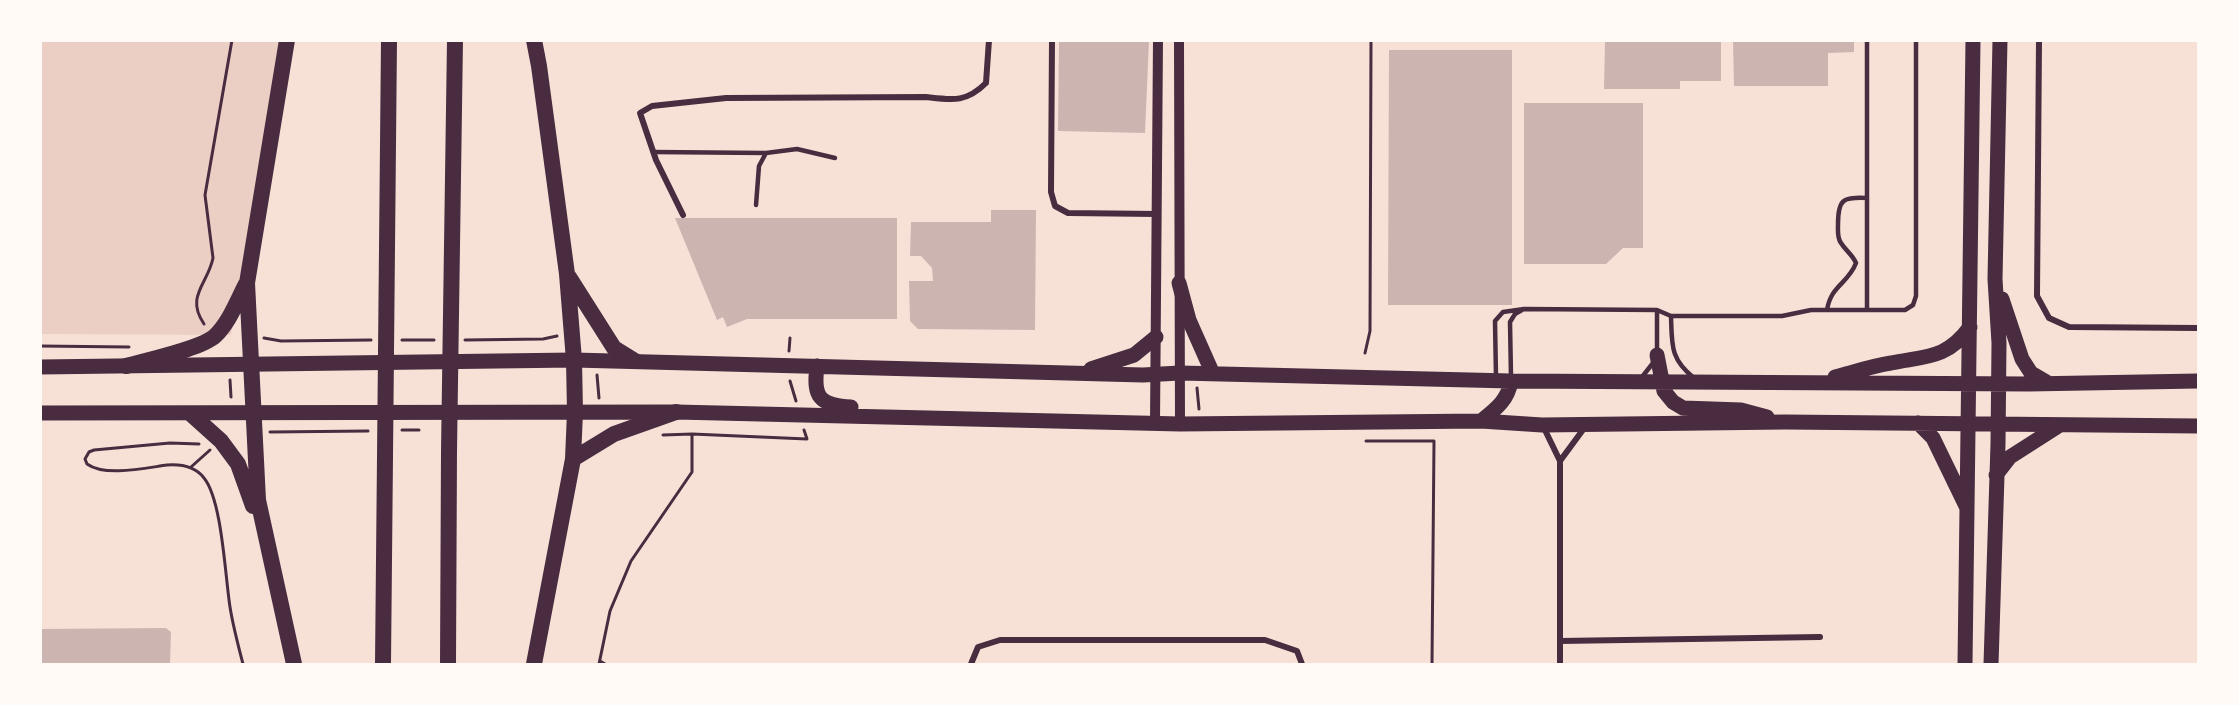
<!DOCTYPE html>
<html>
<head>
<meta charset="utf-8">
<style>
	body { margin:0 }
	#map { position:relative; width:2239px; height:705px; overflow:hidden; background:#f7e1d7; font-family:"Noto Sans",sans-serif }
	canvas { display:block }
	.frame { position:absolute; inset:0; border:42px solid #fffaf5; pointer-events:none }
</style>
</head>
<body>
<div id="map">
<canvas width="2239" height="705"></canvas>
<div class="frame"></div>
</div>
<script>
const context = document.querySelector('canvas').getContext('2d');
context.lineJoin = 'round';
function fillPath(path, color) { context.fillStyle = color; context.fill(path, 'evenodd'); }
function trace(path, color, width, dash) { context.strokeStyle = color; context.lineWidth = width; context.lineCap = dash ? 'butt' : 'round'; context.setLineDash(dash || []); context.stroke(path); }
const green = new Path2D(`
	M41,41h240l-50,294 -190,-1z`);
const building = new Path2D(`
	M1059,40h90l-4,93 -87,-2z
	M1605,40h116v41h-41v8h-76z
	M1733,40h121v12l-26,1v33h-94z
	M1389,50h123v255h-124z
	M1524,103h119v145h-20l-17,16h-82z
	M991,210h45l-1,120 -117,-1 -8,-8 -1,-40h24l-1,-13 -11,-12h-11l1,-34h80z
	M675,218h222v101h-150l-20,8 -4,-10 -6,3z
	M166,628l5,4 -1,32h-130v-35z`);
const path = new Path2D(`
	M204,324c-19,-28 4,-40 9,-66l-8,-63 27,-155
	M264,338l17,3 90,-1
	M402,340h32
	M465,340l78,-1 14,-3
	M40,346l89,1
	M789,351l1,-13
	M1365,353l5,-22 1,-291
	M597,375l2,23
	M230,380l1,17
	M790,381l6,20
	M1197,388l2,21
	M402,430h17
	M270,432l98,-1
	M663,435l29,-1 115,5 -3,-9
	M1366,441h68l-2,223
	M199,444l-29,-1 -76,7 -5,2 -4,7 2,5c18,13 58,4 80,1 14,-1 28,1 37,13 18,22 21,97 26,129 3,19 8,38 13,57
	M191,467l19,-17
	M600,661l5,3
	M599,664l11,-53 21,-50 61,-89v-38`);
const service = new Path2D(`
	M1867,40v270
	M653,152l113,1
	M756,205l3,-39 7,-13 31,-4 38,9
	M1657,310v42
	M1827,310c4,-25 21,-26 29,-47 -4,-9 -10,-12 -15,-20 -4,-5 -3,-12 -3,-19 0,-25 5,-27 29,-26
	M1671,316c1,29 -1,43 23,62
	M1511,377l-1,-55 5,-8 7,-4
	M1642,377l11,-14
	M1496,378l-1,-57 8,-9 21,-3 133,1 14,6h111l29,-6h94l8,-5 3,-9v-256`);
const minor = new Path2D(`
	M1052,40l-1,152 4,14 13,7 89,1
	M2039,40l-2,256 12,22 20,9 129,1
	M683,215l-27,-55 -16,-47 12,-7 74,-8 200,-1c26,3 40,6 60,-14l3,-43
	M1543,426l17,35v203
	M1560,461l25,-34
	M1560,641l260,-4
	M971,664l7,-17 22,-7h265l32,11 5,13`);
const tertiary = new Path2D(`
	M1179,40l1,384
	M1155,423l3,-383`);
const primary = new Path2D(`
	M1179,283l10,37 24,54
	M2002,299l20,60 9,14 17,10
	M1657,355l7,36 9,11 10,6 58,2 26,7
	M817,366c-4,31 2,39 34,41
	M40,367l534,-7 569,15 37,-2 331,8 518,3 169,-3
	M1091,369l43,-14 22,-18
	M1835,377c19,-5 37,-11 56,-14 35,-7 56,-4 79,-36
	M40,413l636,-1 504,12 301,-3 61,4 243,-3 413,4
	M1481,421c15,-12 27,-21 30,-40
	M1918,423l15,15 33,68
	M1996,475l14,-18 50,-32
	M1965,664l8,-624
	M1991,664l7,-220 1,-101 -4,-64 5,-239`);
const motorway = new Path2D(`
	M287,40l-40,243 11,217 36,164
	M534,40l5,26 28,208 7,86 1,52 -2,47 -39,205
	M569,277l45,71 21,13
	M126,366c20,-6 75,-17 89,-30 14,-13 22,-35 31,-52
	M191,414l30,27 17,23 15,42
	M573,459l41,-25 62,-22
	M383,664l6,-624
	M448,664l1,-213 6,-411`);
fillPath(green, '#ebcfc5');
fillPath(building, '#ccb4b1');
trace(path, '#4a2c40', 3);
trace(service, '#4a2c40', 4.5);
trace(minor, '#4a2c40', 6);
trace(tertiary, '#4a2c40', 10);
trace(primary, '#4a2c40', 15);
trace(motorway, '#4a2c40', 16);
</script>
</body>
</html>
